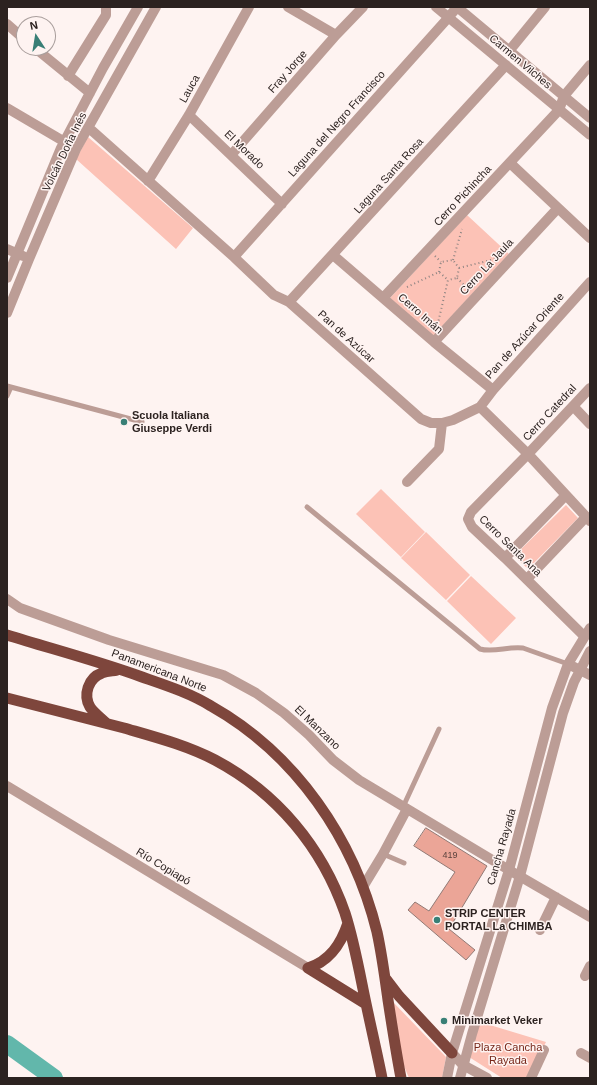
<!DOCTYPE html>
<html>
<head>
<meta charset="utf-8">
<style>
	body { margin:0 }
	#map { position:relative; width:597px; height:1085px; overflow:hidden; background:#fef3f1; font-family:Helvetica,sans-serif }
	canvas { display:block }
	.frame { position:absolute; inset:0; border:8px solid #2c2220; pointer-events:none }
	.north { position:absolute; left:16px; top:16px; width:40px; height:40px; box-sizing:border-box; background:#fef3f1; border:1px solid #aa9f9d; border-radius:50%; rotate:348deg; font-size:11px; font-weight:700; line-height:16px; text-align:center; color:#2c2220 }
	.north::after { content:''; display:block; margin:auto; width:14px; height:18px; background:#397f76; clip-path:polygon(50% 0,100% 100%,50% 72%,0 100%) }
</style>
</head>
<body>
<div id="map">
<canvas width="597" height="1085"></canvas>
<div class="frame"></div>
<div class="north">N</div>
</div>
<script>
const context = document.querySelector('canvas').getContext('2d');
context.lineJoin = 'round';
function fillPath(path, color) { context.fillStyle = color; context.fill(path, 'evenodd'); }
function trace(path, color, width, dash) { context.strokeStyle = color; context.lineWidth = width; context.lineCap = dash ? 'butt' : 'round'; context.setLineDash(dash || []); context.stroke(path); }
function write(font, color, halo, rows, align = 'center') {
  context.font = font + ' Helvetica,sans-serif'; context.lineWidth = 3; context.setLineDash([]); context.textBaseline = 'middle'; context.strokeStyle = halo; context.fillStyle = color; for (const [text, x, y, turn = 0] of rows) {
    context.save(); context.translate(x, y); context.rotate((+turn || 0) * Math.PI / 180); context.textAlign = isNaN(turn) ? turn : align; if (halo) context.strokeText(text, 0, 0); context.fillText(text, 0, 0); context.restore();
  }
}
const green = new Path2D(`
	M88,137l105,91 -17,21 -100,-90z
	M467,215l42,39 -76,82 -43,-38z
	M381,489l44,43 -24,25 -45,-43z
	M566,505l12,13 -50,51 -14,-13z
	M426,532l44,43 -24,25 -45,-42z
	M471,576l45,42 -25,26 -44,-43z
	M393,1002l53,55 -4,21h-33l-8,-19z
	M480,1022l66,20 -18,36h-26l-33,-21z`);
const river = new Path2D(`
	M7,1044l47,34`);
const building = new Path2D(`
	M426,828l61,38 -38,63 26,21 -9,10 -58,-50 7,-8 14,9 26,-39 -41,-26z`);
const path = new Path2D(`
	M435,256l6,6
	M453,260l9,-31
	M459,268l40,-10
	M439,272l2,-10 12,-2 6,8 -2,10 -9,2
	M457,278l12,12
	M407,287l32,-15 9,8 -10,43`);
const service = new Path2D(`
	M7,386l135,36
	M7,396l4,-9
	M307,507l173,142c14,4 28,-3 43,-1l45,16
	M403,807l36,-78
	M383,854l21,9`);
const minor = new Path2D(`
	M288,7l48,28
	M436,7l154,128
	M457,7l133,111
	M7,24l17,15
	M35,48l55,45
	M509,51l36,-44
	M68,76l38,-61v-8
	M7,108l63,37
	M189,115l93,89
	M89,128l145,129 40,38 15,7 132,117 10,4h11l11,-3 27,-13 13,-17 97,-108
	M232,154l104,-119 27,-28
	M510,163l80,75
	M148,181l41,-66 60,-108
	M7,249l16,7
	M333,255l101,87 59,48
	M234,257l214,-239 9,-11
	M7,278l54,-130 42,-80 35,-61
	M383,298l176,-188 5,-14 26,-31
	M289,302l217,-237
	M7,313l22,-54 47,-110 80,-142
	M434,342l124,-134
	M573,406l17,18
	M480,407l48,47 62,67
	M407,482l32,-33 3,-26
	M505,558l61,-63
	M527,579l59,-62
	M7,599l13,9 89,32 114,35 33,18 28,20 25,22 24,25 26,20 150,90 81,47
	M584,636l-79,-78 -33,-31 -4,-8 3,-7 57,-58 62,-66
	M568,664l22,11
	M7,786l301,182
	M363,887l20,-33 24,-45
	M540,930l16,-33
	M585,976l5,-10
	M452,1053l11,12 24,13
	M581,1053l9,5
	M531,1078l13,-28`);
const tertiary = new Path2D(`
	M447,1078l5,-25 57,-183 43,-162 16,-44 22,-36
	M460,1078l12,-44 48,-158 43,-163 11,-31 16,-31`);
const trunk = new Path2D(`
	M7,635c45,14 91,26 135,42 23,8 48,16 69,29 85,48 143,133 166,226 5,23 8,46 11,68 4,26 8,52 13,78
	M7,698c39,10 78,20 117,30 31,9 62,17 91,32 62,33 107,87 130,153 8,25 13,51 18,76 6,30 13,59 19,89
	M106,723c-5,-5 -12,-10 -16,-16 -7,-12 -2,-29 12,-34 5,-2 10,-2 15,-3
	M308,968l58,36
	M308,968c22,-7 33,-24 40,-45
	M386,979l13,17 53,57`);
const markers = [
	[124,422,4,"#397f76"],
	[437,920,4,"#397f76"],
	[444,1021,4,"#397f76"]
];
const numberNames = [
	["419",450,856]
];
const streetNames = [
	["Carmen Vilches",520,62,40],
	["Fray Jorge",288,72,-49],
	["Lauca",190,89,-61],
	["Laguna del Negro Francisco",337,124,-48],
	["El Morado",244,150,44],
	["Volcán Doña Inés",65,152,-64],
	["Laguna Santa Rosa",389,176,-48],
	["Cerro Pichincha",463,196,-47],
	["Cerro La Jaula",487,267,-47],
	["Cerro Imán",420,314,41],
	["Pan de Azúcar Oriente",525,336,-48],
	["Pan de Azúcar",346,337,42],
	["Cerro Catedral",550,413,-47],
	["Cerro Santa Ana",510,546,44],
	["Panamericana Norte",159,671,21],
	["El Manzano",317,728,44],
	["Cancha Rayada",502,847,-74],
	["Río Copiapó",163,867,31]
];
const poiNames = [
	["Scuola Italiana",132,416],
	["Giuseppe Verdi",132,429],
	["STRIP CENTER",445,914],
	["PORTAL La CHIMBA",445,927],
	["Minimarket Veker",452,1021]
];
const parkNames = [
	["Plaza Cancha",508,1048],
	["Rayada",508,1061]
];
fillPath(green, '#fcc2b6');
trace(river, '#62b7ab', 18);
fillPath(building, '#eba597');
trace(building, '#917974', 1);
trace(path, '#8e8482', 2, [1, 3]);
trace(service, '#bc9d96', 5);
trace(minor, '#bc9d96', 10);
trace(tertiary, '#bc9d96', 10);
trace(trunk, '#7e463c', 11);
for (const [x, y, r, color] of markers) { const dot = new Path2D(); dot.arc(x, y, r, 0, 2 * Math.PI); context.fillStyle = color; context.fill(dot); trace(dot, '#fef3f1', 1.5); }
write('9px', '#5c433e', null, numberNames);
write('11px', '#2c2220', '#fef3f1', streetNames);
write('bold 11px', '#2c2220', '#fef3f1', poiNames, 'left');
write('11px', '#772719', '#fef3f1', parkNames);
</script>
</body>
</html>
